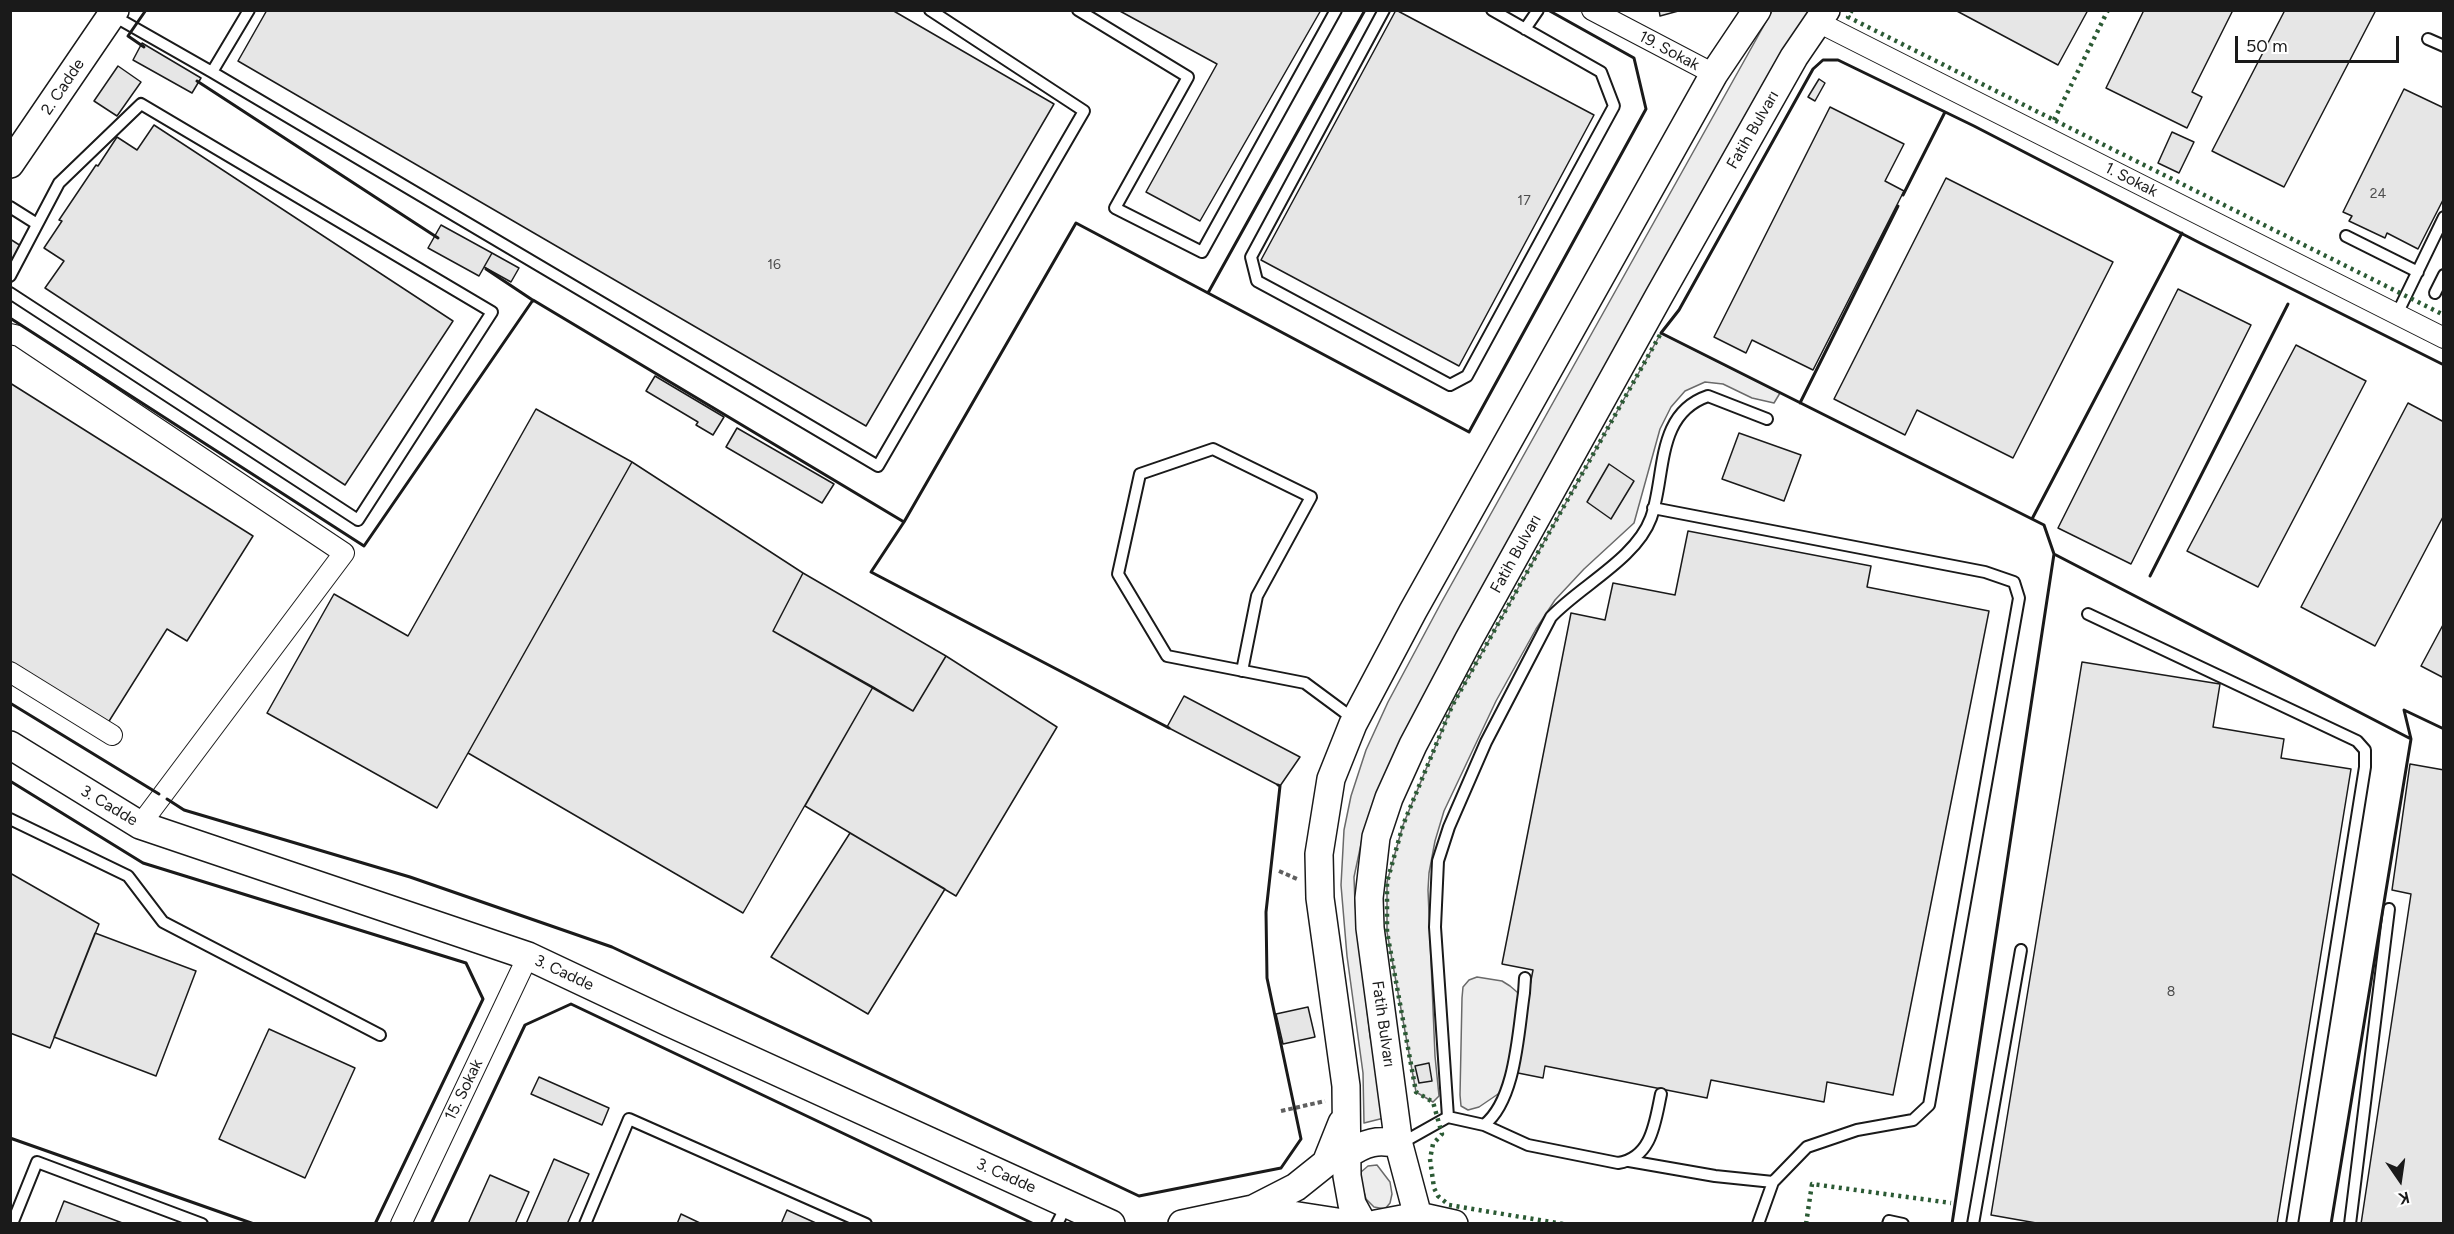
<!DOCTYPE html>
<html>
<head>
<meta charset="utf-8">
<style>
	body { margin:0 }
	#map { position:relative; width:2454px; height:1234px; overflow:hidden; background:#fff; font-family:Figtree,sans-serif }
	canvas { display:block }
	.frame { position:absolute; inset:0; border:12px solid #1a1a1a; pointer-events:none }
	.north { position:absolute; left:2370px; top:1150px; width:60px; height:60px; -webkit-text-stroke:4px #fff; paint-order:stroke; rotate:167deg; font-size:16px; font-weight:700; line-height:24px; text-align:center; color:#1a1a1a }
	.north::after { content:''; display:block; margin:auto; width:21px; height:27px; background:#1a1a1a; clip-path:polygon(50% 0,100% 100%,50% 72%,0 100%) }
	.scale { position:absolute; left:2235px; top:36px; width:164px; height:27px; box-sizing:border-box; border:3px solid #1a1a1a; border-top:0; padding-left:8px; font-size:18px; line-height:21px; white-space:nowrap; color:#1a1a1a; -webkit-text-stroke:4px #fff; paint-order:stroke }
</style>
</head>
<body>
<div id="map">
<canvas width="2454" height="1234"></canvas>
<div class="frame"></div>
<div class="north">K</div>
<div class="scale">50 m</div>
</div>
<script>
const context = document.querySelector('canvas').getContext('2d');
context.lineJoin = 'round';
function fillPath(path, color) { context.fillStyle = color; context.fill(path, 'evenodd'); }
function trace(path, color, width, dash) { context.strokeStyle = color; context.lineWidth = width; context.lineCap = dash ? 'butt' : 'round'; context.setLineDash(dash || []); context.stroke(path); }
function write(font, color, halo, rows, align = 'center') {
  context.font = font + ' Figtree,sans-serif'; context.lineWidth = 4.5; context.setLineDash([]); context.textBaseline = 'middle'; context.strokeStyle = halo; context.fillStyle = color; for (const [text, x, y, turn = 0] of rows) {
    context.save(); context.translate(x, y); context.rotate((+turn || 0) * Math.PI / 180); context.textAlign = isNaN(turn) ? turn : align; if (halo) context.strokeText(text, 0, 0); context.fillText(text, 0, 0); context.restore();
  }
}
const built = new Path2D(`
	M1772,11h41l-449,819 -10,47 1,27 15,132 18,81 -24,6 -1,-50 -16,-117 -6,-71 3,-55 7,-34 15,-46 22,-48 53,-99z
	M1661,333l119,60 -6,10 -22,-5 -29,-14 -18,-2 -20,9 -14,16 -11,22 -26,94 -50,46 -29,31 -19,29 -40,72 -52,110 -9,30 -6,32 -1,17 7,166 4,40 -6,6 -17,-10 -29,-160v-50l16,-57 49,-119z
	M1477,977l25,4 8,5 7,6 4,9 -13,75 -7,16 -22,15 -11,3 -7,-4 -1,-11 2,-97 1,-11 6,-7z
	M1377,1165l13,17 2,12 -2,9 -5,6 -11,-2 -8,-8 -5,-17v-10l7,-6z`);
const building = new Path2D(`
	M267,10h625l162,94 -188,322 -628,-365z
	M1118,10h203l-121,211 -54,-29 71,-128z
	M1396,10l198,105 -135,251 -198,-106z
	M1659,10h23l-22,6z
	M1955,10h133l-30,55z
	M2144,10h89l-41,82 10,5 -15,31 -81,-40z
	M2285,10h91l-92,177 -72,-36z
	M142,43l59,35 -9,15 -59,-33z
	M118,66l23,16 -24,34 -23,-15z
	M1819,79l6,4 -10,18 -7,-4z
	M2404,89l40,19v90l-26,51 -31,-16 -2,5 -36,-17 3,-5 -9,-4z
	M1830,107l74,37 -19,37 19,10 -91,179 -61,-30 -6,13 -32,-16z
	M154,125l299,196 -108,164 -300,-197 19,-27 -20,-13 18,-27 -3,-1 37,-55 2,1 19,-29 20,13z
	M2172,132l22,10 -15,31 -21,-10z
	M1946,178l167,84 -100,196 -96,-48 -12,25 -71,-36z
	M441,225l51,28 -13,23 -51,-28z
	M10,239l11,7 -11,16z
	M492,253l27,15 -8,14 -27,-15z
	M2178,289l73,36 -120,239 -73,-36z
	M2296,345l70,36 -108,206 -71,-36z
	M655,376l69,41 -11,18 -17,-10 2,-3 -52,-31z
	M10,383l243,153 -66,105 -20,-12 -61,97 -96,-60z
	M2408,403l36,19v93l-69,131 -74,-39z
	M536,409l96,53 -195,346 -170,-95 67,-119 74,42z
	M737,428l97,56 -12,19 -96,-56z
	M1739,433l62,22 -17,46 -62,-22z
	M632,462l171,111 -30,58 100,56 -130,226 -275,-160z
	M1609,464l25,17 -23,38 -24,-17z
	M1688,531l183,35 -4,21 122,24 -96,484 -66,-13 -3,20 -113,-22 -4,18 -162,-32 -2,12 -30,-6 20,-102 -31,-6 69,-351 34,7 8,-37 62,12z
	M803,573l143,83 -33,55 -140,-80z
	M2444,623v55l-23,-12z
	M946,656l111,71 -101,169 -151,-90 68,-119 40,24z
	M2082,662l138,22 -7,43 71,12 -3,19 70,11 -74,455h-235l-51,-9z
	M1184,696l116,61 -20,29 -113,-59z
	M2410,764l34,6v454h-83l50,-330 -19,-4z
	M850,833l95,56 -77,125 -97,-57z
	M10,873l89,51 -49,124 -40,-15z
	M95,933l101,38 -40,105 -102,-39z
	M1308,1007l7,30 -32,7 -7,-30z
	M269,1029l86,39 -50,110 -86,-39z
	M1429,1063l3,18 -13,2 -4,-17z
	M539,1077l70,31 -7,17 -71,-31z
	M554,1159l35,15 -22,50h-41z
	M490,1175l39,17 -14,32h-47z
	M64,1201l61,23h-70z
	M787,1210l31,14h-37z
	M681,1214l21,10h-25z`);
const path = new Path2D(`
	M1279,871l18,8
	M1281,1111l44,-10`);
const lane = new Path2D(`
	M1078,10l110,67 -73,131 87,44 134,-242
	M1384,10l-133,247 6,24 193,104 17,-9 147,-270 -13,-34 -109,-62
	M112,15l100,57 666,394 206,-355 -154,-101
	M1525,29l13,-19
	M2428,39l16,7
	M212,72l37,-62
	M10,207l27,17
	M2346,236l72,36
	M10,276l49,-93 82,-79 351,208 -134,208 -348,-227
	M2435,293l9,-18
	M2397,314l47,-97
	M2088,614l269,127 8,9v17l-73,457
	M1242,671l15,-75 54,-99 -98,-48 -73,25 -22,100 49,82 138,27 50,37
	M10,819l118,57 35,46 217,113
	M1448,1117l-13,-190 3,-66 11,-34 37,-85 65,-125c29,-31 85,-58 100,-99 15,-42 4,-104 57,-122l59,23
	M1484,1125c32,-25 34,-93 40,-132l1,-15
	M1400,1144l48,-27 36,8 44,20 90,18c34,-5 37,-41 43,-69
	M1629,1161l86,15 58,6 34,-35 50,-17 56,-10 16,-15 90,-507 -5,-16 -29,-10 -332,-64
	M12,1224l25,-62 165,62
	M585,1224l44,-105 237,105
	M1057,1224l10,-20
	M1758,1224l15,-42
	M1888,1224l1,-3 14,3
	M1973,1224l48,-274
	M2350,1224l39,-315`);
const street = new Path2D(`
	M1592,10l122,64
	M1818,22l626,316
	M10,334l9,2 325,217 -204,272
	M10,672l102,63
	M401,1224l127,-268`);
const secondary = new Path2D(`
	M10,164l105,-154
	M10,745l130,80 388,131 140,66 443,202
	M1347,1155c17,-12 32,-17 52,-10
	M1253,1209l97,15
	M1182,1224l71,-15 43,-22 30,-24 16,-40
	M1363,1224l-11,-20 -5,-28 -1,-90 -26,-188 -1,-44 12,-75 22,-55 60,-113 301,-537 43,-64
	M1376,1224l42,-8 36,8
	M1420,1224l-21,-79 -29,-217 -1,-30 7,-61 13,-39 24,-53 56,-106 190,-343 135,-239 32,-47`);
const hedge = new Path2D(`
	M1852,10l-4,7 596,298
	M2054,120l54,-110
	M1563,1224l-114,-19 -11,-9 -4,-8 -4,-29 3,-15 9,-10 -9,-32 -17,-10 -29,-160v-50l16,-57 49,-119 209,-373
	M1806,1224l6,-40 139,19`);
const wall = new Path2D(`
	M144,47l-16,-11 18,-26
	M197,81l241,157
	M1903,195l42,-83
	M486,269l48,32
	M1209,291l-1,2 261,139 177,-323 -12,-51 -86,-48
	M10,318l354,228 169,-246 371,222 -33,50 298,156
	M1800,403l98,-197
	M2032,519l150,-286
	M902,521l2,1 172,-299 132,70 157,-283
	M2054,554l357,185 -80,485
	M2150,576l138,-272
	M10,703l149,91
	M2411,739l-7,-29 40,19
	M10,781l133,82 323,100 17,36 -108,225
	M167,799l17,11 226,67 202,70 527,249 142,-28 20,-29 -34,-161 -1,-66 14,-126 -2,-1
	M10,1138l244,86
	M431,1224l94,-199 46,-21 463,220
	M1952,1224l102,-670 -10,-29 -383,-192 18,-23 134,-241 10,-9h15l136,66 226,117 244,122`);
const numberNames = [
	["24",2378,194],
	["17",1524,201],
	["16",774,265],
	["8",2171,992]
];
const streetNames = [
	["19. Sokak",1669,51,28],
	["2. Cadde",63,87,-56],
	["Fatih Bulvarı",1753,130,-60],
	["1. Sokak",2131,180,27],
	["Fatih Bulvarı",1516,554,-61],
	["3. Cadde",109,806,31],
	["3. Cadde",564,973,25],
	["Fatih Bulvarı",1383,1024,82],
	["15. Sokak",464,1090,-64],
	["3. Cadde",1006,1176,24]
];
fillPath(built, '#ededed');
trace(built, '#6a6a6a', 1.5);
fillPath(building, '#e6e6e6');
trace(building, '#1a1a1a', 1.5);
trace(lane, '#1a1a1a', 14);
trace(street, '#1a1a1a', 22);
trace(secondary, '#1a1a1a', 30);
trace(path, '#5f5f5f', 4, [4.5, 3]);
trace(lane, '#fff', 10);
trace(street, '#fff', 20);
trace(secondary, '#fff', 27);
trace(hedge, '#2b5a34', 4.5, [3, 4.5]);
trace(wall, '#1a1a1a', 3);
write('14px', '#4d4d4d', null, numberNames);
write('16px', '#1a1a1a', '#fff', streetNames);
</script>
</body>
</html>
